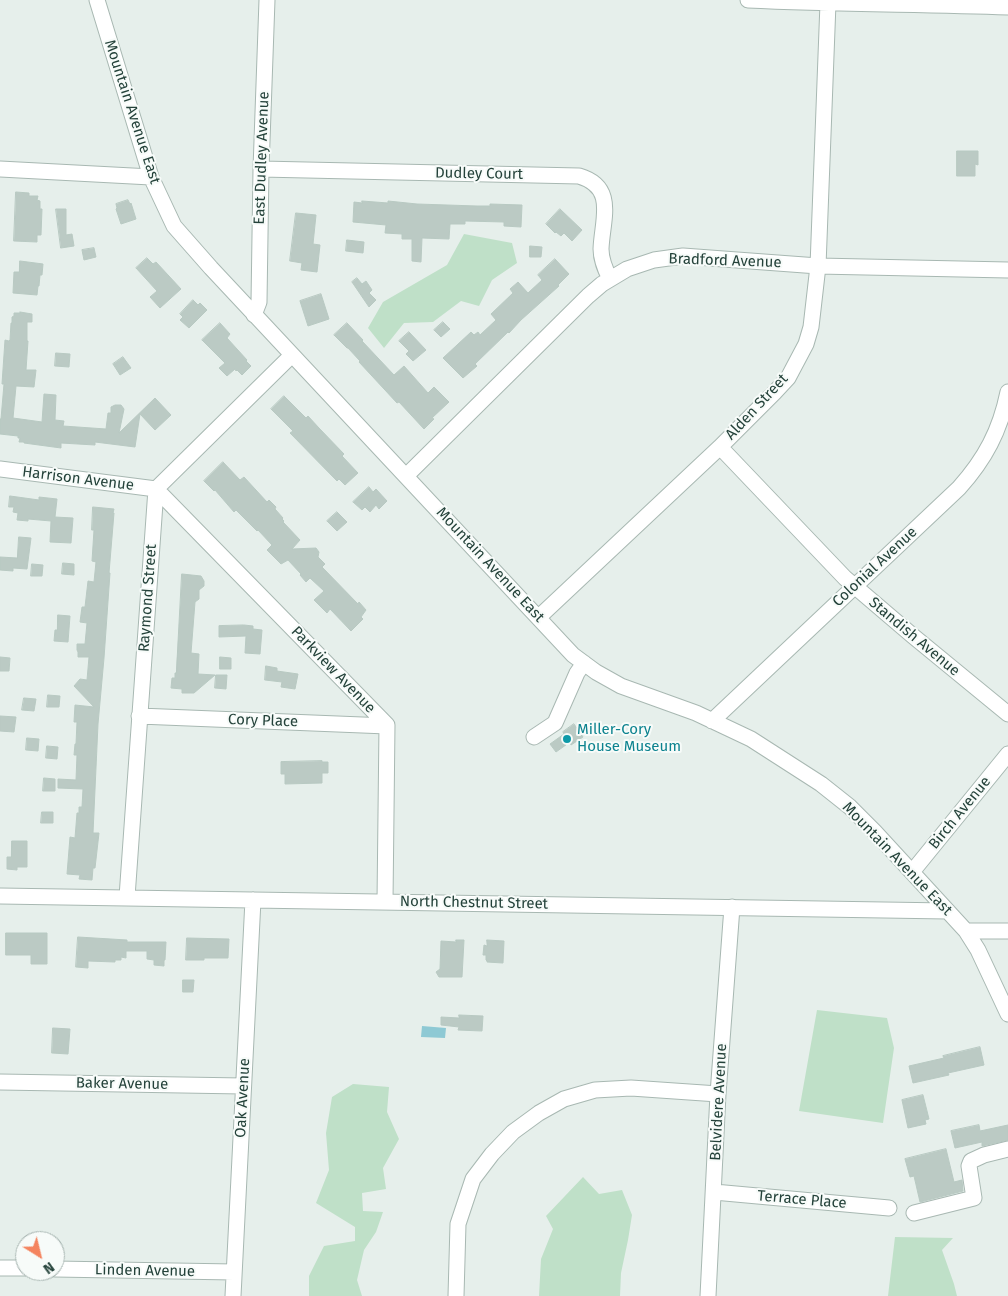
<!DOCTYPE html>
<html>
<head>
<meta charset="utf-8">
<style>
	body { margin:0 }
	#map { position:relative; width:1008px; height:1296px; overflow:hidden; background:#e6efeb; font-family:"Fira Sans",sans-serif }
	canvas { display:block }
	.north { position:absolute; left:15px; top:1231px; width:50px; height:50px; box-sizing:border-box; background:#f7fbf9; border:1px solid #a3b1ad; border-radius:50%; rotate:144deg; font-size:14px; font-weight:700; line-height:20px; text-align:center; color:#24423a }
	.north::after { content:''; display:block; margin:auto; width:18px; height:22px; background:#f4845f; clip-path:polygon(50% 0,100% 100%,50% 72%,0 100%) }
</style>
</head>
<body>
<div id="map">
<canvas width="1008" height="1296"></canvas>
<div class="north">N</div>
</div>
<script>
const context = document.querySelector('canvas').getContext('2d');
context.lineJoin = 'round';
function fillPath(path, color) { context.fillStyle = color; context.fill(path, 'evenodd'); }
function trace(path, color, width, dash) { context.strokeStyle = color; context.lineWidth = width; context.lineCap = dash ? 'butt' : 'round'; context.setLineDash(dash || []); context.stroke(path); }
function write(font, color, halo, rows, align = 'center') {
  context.font = font + ' "Fira Sans",sans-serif'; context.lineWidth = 4; context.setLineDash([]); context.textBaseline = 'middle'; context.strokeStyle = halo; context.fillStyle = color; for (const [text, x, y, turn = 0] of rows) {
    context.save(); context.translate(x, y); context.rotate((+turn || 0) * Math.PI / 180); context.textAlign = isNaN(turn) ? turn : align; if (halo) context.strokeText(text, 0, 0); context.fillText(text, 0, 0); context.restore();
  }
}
const green = new Path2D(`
	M464,234l48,9 5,20 -25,17 -13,26 -18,-5 -28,21 -29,1 -20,25 -16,-20 15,-26 64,-37z
	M817,1010l70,8 7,30 -11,75 -84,-12z
	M353,1084l36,3 -2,25 12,27 -16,29 3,21 -24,4 1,18 20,1 -7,20 -12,18 -7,30 5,16h-53v-20l15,-30 31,-5v-14l-39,-24 13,-33 -3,-37 6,-36z
	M583,1177l16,17 23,-4 10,25 -4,25 -7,33 -1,23h-81l2,-37 12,-30 -7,-13z
	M895,1237l58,1 -11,12 12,34 3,12h-69z`);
const water = new Path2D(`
	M422,1026l24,2 -1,10 -24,-1z`);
const building = new Path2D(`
	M957,151h21v14l-3,-1v12h-18z
	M16,192l13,1v3h9l-1,4 3,1v8h2l-1,26h-4v7l-23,-1z
	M128,200l2,4 1,-1 5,16 -15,5 -5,-15 1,-1 -1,-4z
	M362,201l26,2v-2l29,3 60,2h13v-2l32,1 -1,22 -17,-1v-4l-39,-1v3h-15l-1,15 -27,-1 -1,24 -9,-1v-22h-10v-5l-17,-1 1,-8 -33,-3 1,-20 8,1z
	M56,209h10v26l6,-1 2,12 -13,2z
	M560,209l22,21 -10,11 -8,-8 -3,3 -5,-4 -1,1 -9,-9z
	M296,213l20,2 -3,29 7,1 -3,27 -16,-2 1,-7 -12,-2z
	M347,240l17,2 -1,11 -17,-2z
	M530,246l12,1 -1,10h-11z
	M94,248l2,9 -12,3 -2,-10z
	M147,258l6,6 3,-2 25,27 -21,19 -10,-11 7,-6 -21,-23z
	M555,259l14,15 -11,11 1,1 -38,34 -12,13 -1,-1 -33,32 2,2 -14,12 -20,-20 28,-26 3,3 4,-3 2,3 16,-15 -5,-6 22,-21 -3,-4 8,-7 10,11 14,-13 -4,-5z
	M20,261l23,3 -1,11h-2l-1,11h-1l-1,9 -24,-2 1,-21h5z
	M357,278l5,6 4,-3 6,9 -3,3 7,7 -7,7 -17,-25z
	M321,294l8,25 -21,7 -8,-25z
	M193,300l5,5 2,-2 7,7 -18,18 -9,-8 3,-3 -3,-3z
	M20,312l12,2v8h-5v19h1l-2,29h10l-2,17 -18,-1 -3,32 29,4 2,-28 12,1 -1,25 9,1 -1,5 43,3 2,-16h3v-6l4,-2h6l3,4 -5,24 36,-35 16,17 -16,15 -15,-16 -5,33 -40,-5v3l-34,-2v5l-37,-5v-1h-5l1,-4h-2v-2l-18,-2v-15h1l3,-35h-2l3,-44 4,1 1,-1 1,-17h1v-6l2,-1v-3h6z
	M443,322l7,7 -9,8 -7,-7z
	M220,323l10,11 -3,4 20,22 -1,1 5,5 -9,9 -5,-5 -1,1 -1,-2 -8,7 -8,-8 6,-5 -23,-23z
	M347,323l16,17 -1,1 32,34 10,-9 24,27 6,-6 15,15 -17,16 2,1 -10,10 -25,-27 -2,1 -38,-41 1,-1 -12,-13h-1l-13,-13z
	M409,332l17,18 -13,11 -7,-7 3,-3 -10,-10z
	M56,353l14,1 -1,13 -14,-1z
	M123,357l8,11 -11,7 -7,-11z
	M284,396l22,22 2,-2 11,12 25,26 -2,2 16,17 -13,12 -6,-6 -2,2 -47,-48 3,-2 -22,-22z
	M223,462l17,18 4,-3 23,25 2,-2 7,7 -1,2 8,9 -1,1 2,2 -1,1 17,18 -8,9 24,-1 3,4 -1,5 7,7 -3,3 36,37 1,-2 7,8 -5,7 2,2 -12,12 -21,-22 -3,4 -13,-13 10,-9 -14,-13 -4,4 -6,-7 1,-1 -13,-14 -7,4 -14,-14 5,-5 -14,-15 -1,1 -21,-21 -2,2 -19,-22 -1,1 -10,-10z
	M369,487l4,5 3,-3 11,12 -8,8 -3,-4 -6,7 -5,-5 -3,3 -9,-8z
	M10,496l29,4v-3l18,2 -2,18 18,1 -2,25 -21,-1 1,-21 -23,-2v2l-11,-1 1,-7 -5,-1 1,-5h-5z
	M93,507l21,2 -1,4h1l-5,60h1l-6,85 -6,66 -5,109h6l-4,35h-2l-1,12 -13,-1 1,-4 -13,-1 3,-37 5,1 2,-25h2v-6h3l1,-18 -25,-1v-9l18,1 1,-25h-3l1,-11h1l1,-22h-3l1,-17 19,2 -20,-21 6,-7 7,1 2,-23h-11v-5l-1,-2v-6h8l2,-21 -7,-1 2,-15h3l3,-26 6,1 2,-20 -4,-1 2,-31h-2z
	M337,512l10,10 -10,9 -10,-10z
	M19,537l12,1 -4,31 -14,-1v3l-13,-1v-13l17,1z
	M63,563l11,1v11l-12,-1z
	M32,564l11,1 -1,11h-11z
	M182,574l19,2 3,5v5l-5,4v9l-4,3 -4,51 8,1 -1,20 17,1 -21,18h-12v-4l-11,-1 1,-10h3v-5h1z
	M58,615l12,1 -2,26 -14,-1 1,-11h2z
	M244,625l9,1v3l9,1 -2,24 -15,-1 1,-17 -27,1v-11z
	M0,657l10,1 -1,13h-9z
	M220,657l11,1v11h-11z
	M266,666l11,2v3l21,3 -3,15 -14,-2 1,-5 -17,-2z
	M216,675h11l-1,14 -11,-1z
	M48,695l12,1 -1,11h-12z
	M24,698l12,1 -2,12 -12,-1z
	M0,716l16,1 -2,15 -14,-1z
	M574,724l9,13 -12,8 -1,-3 -14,10 -6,-8 14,-10 -1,-2z
	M27,738l12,1 -1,12 -12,-1z
	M47,746l11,1 -1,12 -11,-1z
	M322,761v1h6v11h-6v10l-37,1v-10h-4v-12z
	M44,778l11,1v12h-12z
	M42,812h11v11h-12z
	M12,841h15v26h-10v3l-10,-1v-12h4z
	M6,933h41v31h-16v-9h-25z
	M78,937l49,3v2h39l-1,18h-1v6l-10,-1v-5l-7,-1v-8h-21v7l-5,-1v3h-6v2l-27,-1v7l-12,-1z
	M187,938l42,1 -1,19h-24v2h-18z
	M456,940h8l-2,37h-23l-3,-5 4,-3 1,-28 15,1z
	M487,940l17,1 -1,22 -16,-1v-1l-1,-1v-5h-3l1,-10 3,1z
	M183,980h11l-1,12h-10z
	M459,1015l24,1 -1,15 -24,-1 1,-3 -18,-2v-8l18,1z
	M53,1028l17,1 -2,25 -16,-1z
	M980,1047l4,18 -36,8 1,2 -36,8 -4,-17 35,-8 -1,-2z
	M923,1095l6,24 -4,1 1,4 -18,4 -6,-28z
	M979,1125l1,6 28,-6v15l-26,6v-4l-27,6 -4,-17z
	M946,1149l8,33 8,-2 1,11 -43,11 -6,-26 -4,1 -5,-18z`);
const minor = new Path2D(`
	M97,0l54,177 23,49 37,42 362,387 23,17 25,14 75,27 55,26 70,45 29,23 25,25 91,99 12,19 30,64
	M748,0c87,4 173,4 260,7
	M0,169l151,8
	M261,169l318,7c38,11 23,44 22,73 0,11 4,20 9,30
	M254,315l5,-13 2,-133 6,-169
	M720,447l125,131 68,58 95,78
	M0,469l156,20 231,236 -2,176
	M406,476l182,-180 14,-12 25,-15 27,-9 29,-4 135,10 190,4
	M539,617l181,-170 55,-55 13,-14 18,-34 5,-17 7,-61 10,-263
	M139,716l248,10
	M712,721l247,-233c26,-29 41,-57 49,-96
	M534,737l21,-14 22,-50 7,-10
	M912,872l96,-118
	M0,896l947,15
	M127,897l29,-408 136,-134
	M966,931h42
	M0,1082l243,4
	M714,1192l175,16
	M914,1213l60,-15 -5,-32 2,-5 13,-6 24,-6
	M0,1268h25
	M55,1269l179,3
	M233,1296l20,-396
	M456,1296l2,-72 15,-45 19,-25 21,-22 26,-19 25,-14 31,-9 36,-2 87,6
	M708,1296l10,-202 14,-187`);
const markers = [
	[567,739,5,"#0f9aa8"]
];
const streetNames = [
	["Mountain Avenue East",132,112,72],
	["East Dudley Avenue",262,158,-88],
	["Dudley Court",479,174,1],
	["Bradford Avenue",725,261,2],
	["Alden Street",757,407,-47],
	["Harrison Avenue",78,479,7],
	["Mountain Avenue East",490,565,47],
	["Colonial Avenue",875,567,-43],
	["Raymond Street",148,598,-86],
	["Standish Avenue",914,637,40],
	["Parkview Avenue",333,670,46],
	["Cory Place",263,721,2],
	["Birch Avenue",960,813,-51],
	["Mountain Avenue East",897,859,46],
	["North Chestnut Street",474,903,1],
	["Baker Avenue",122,1084,1],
	["Oak Avenue",243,1098,-87],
	["Belvidere Avenue",719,1102,-87],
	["Terrace Place",802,1200,5],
	["Linden Avenue",145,1271,1]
];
const cultureNames = [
	["Miller-Cory",577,730],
	["House Museum",577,747]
];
fillPath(green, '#bfe0c8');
fillPath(water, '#8ec9d4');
fillPath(building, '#bbcac4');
trace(building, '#b8c9c2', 1);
trace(minor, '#a8b8b2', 17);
trace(minor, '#fff', 15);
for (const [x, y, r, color] of markers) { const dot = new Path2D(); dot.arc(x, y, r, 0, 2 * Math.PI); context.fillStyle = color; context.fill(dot); trace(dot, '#f7fbf9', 2); }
write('15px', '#24423a', '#f7fbf9', streetNames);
write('15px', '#0d838f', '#f7fbf9', cultureNames, 'left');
</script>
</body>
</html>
